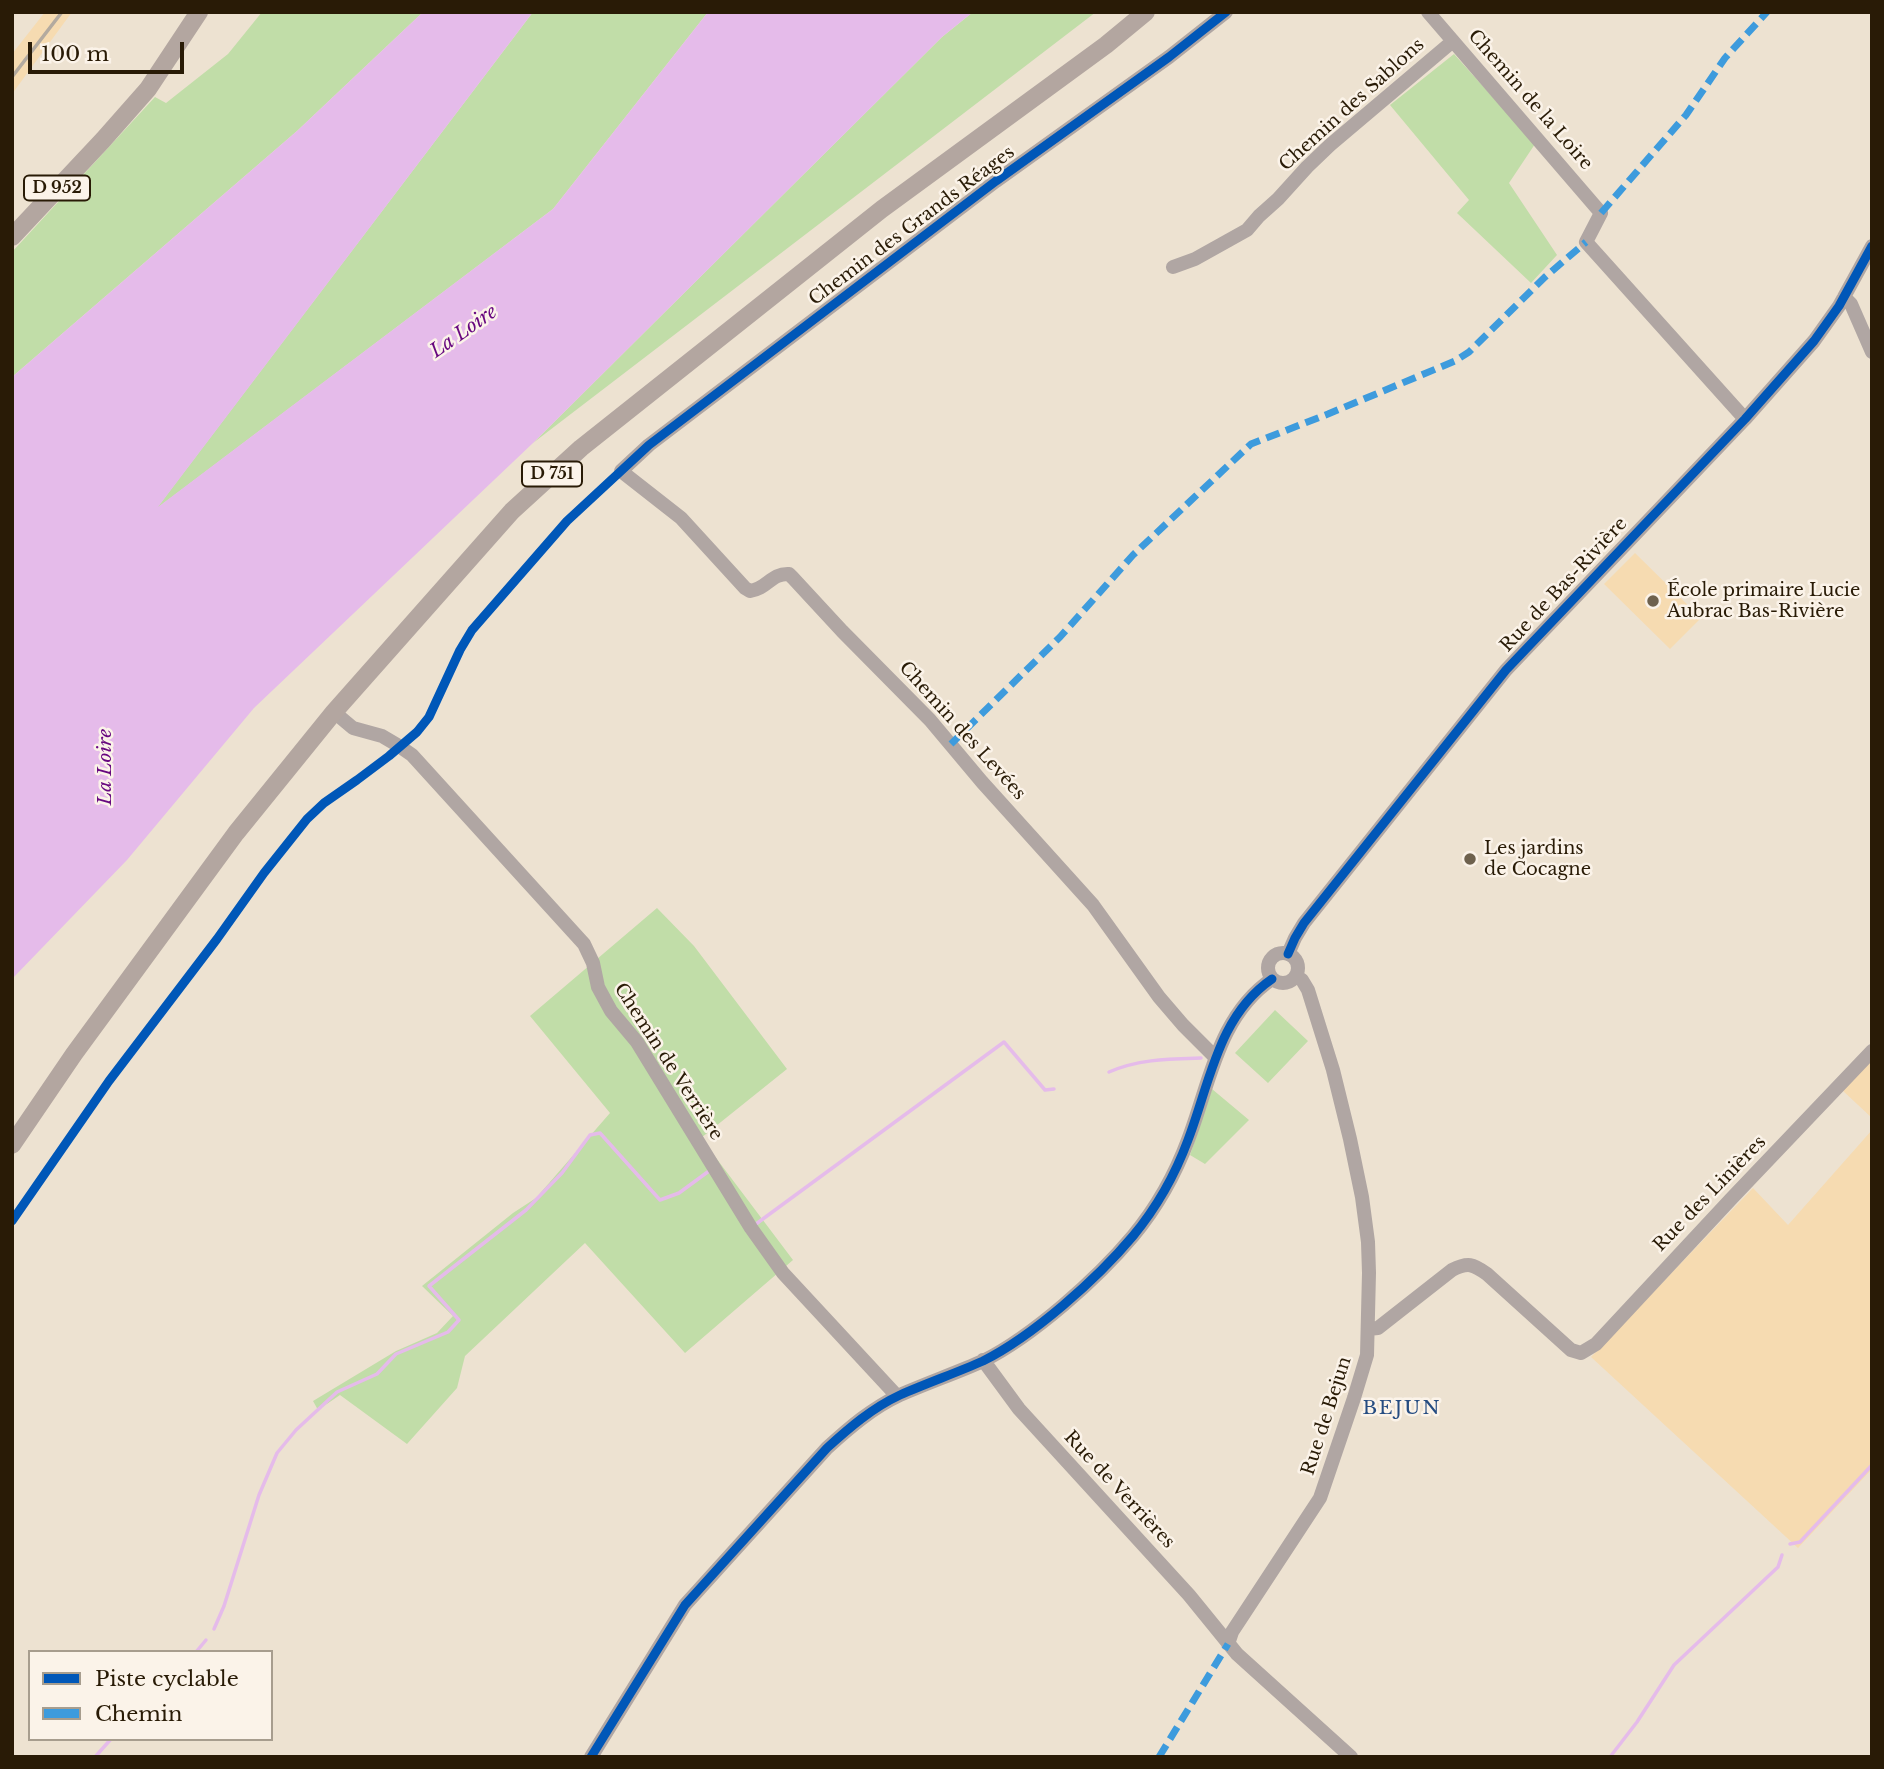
<!DOCTYPE html>
<html>
<head>
<meta charset="utf-8">
<style>
	body { margin:0 }
	#map { position:relative; width:1884px; height:1769px; overflow:hidden; background:#ede2d1; font-family:"Libre Baskerville",serif }
	canvas { display:block }
	.frame { position:absolute; inset:0; border:14px solid #291b06; pointer-events:none }
	.legend { position:absolute; left:28px; top:1650px; width:245px; height:91px; box-sizing:border-box; background:#fbf3e9; border:2px solid #a79d8e; margin:0; padding:9px 12px; list-style:none; font-size:21px; color:#291b06 }
	.legend li { display:flex; align-items:center; gap:14px; height:35px }
	.legend b { width:35px; border:2px solid #a79d8e }
	.scale { position:absolute; left:28px; top:42px; width:156px; height:32px; box-sizing:border-box; border:4px solid #291b06; border-top:0; padding-left:9px; font-size:21px; line-height:24px; white-space:nowrap; color:#291b06; -webkit-text-stroke:5px #fbf3e9; paint-order:stroke }
</style>
</head>
<body>
<div id="map">
<canvas width="1884" height="1769"></canvas>
<div class="frame"></div>
<ul class="legend">
<li><b style="height:9px;background:#0057b8"></b>Piste cyclable</li>
<li><b style="height:9px;background:#3d9bdd"></b>Chemin</li>
</ul>
<div class="scale">100 m</div>
</div>
<script>
const context = document.querySelector('canvas').getContext('2d');
context.lineJoin = 'round';
function fillPath(path, color) { context.fillStyle = color; context.fill(path, 'evenodd'); }
function trace(path, color, width, dash) { context.strokeStyle = color; context.lineWidth = width; context.lineCap = dash ? 'butt' : 'round'; context.setLineDash(dash || []); context.stroke(path); }
function write(font, color, halo, rows, align = 'center') {
  context.font = font + ' "Libre Baskerville",serif'; context.lineWidth = 5; context.setLineDash([]); context.textBaseline = 'middle'; context.strokeStyle = halo; context.fillStyle = color; for (const [text, x, y, turn = 0] of rows) {
    context.save(); context.translate(x, y); context.rotate((+turn || 0) * Math.PI / 180); context.textAlign = isNaN(turn) ? turn : align; if (halo) context.strokeText(text, 0, 0); context.fillText(text, 0, 0); context.restore();
  }
}
const built = new Path2D(`
	M45,12h27l-60,82v-40z
	M1635,553l66,65 -31,31 -66,-65z
	M1872,1059v59l-30,-28z
	M1872,1130v339l-74,79 -207,-191 162,-169 35,37z`);
const green = new Path2D(`
	M262,12h161l-126,119 -285,246v-125l143,-155 11,6 62,-49z
	M533,12h175l-155,197 -397,300z
	M973,12h123l-563,431 409,-406z
	M1454,54l81,90 -26,39 48,72 -26,28 -74,-70 12,-13 -79,-95z
	M657,908l37,38 93,123 -86,69 92,122 -108,93 -100,-110 -120,113 -8,32 -50,56 -67,-49 -22,15 -5,-9 83,-50 41,-18 16,-17 -31,-30 91,-73 23,-15 74,-85 -80,-97z
	M1275,1010l33,31 -40,42 -33,-30z
	M1212,1089l37,31 -44,44 -15,-9z`);
const water = new Path2D(`
	M423,12h110l-375,495 395,-298 155,-197h265l-31,25 -409,406 -279,265 -127,152 -115,119v-602l285,-246z`);
const stream = new Path2D(`
	M1109,1072c30,-13 60,-13 92,-14
	M756,1224l248,-182 41,48 9,-1
	M1790,1544l10,-2 72,-77
	M214,1629l10,-23 35,-111 18,-42 19,-23 41,-38 40,-18 19,-20 52,-22 11,-12 -30,-34 97,-76 36,-37 28,-38 10,-2 60,67 19,-7 30,-22
	M196,1652l10,-12
	M95,1757l16,-18
	M1610,1757l27,-35 37,-57 104,-98 4,-12`);
const minor = new Path2D(`
	M1428,12l173,201 -15,29 159,177
	M1173,267l22,-8 52,-29 12,-14 19,-17 29,-32 23,-22 123,-104
	M1844,297l7,7 21,48
	M334,712l19,16 29,8 17,10 13,9 172,189 9,19 5,24 13,24 26,31 114,186 32,45 114,123
	M1268 968a15 15 0 1 1 30 0a15 15 0 1 1-30 0Z
	M1288,954l7,-16 9,-15 202,-253 239,-251 69,-78 25,-35 33,-60
	M1215,1057l-32,-32 -24,-28 -66,-92 -111,-123 -52,-62 -88,-89 -49,-53 -4,-4c-18,-1 -22,15 -39,17l-5,-3 -64,-70 -60,-47 28,-26 347,-264 173,-124 57,-45
	M1368,1329l10,-1 74,-58c16,-8 21,-6 35,4l84,76 10,3 15,-9 135,-145 141,-148
	M983,1360l36,49 170,186 48,59 114,103
	M1228,1644l4,-12 88,-134 34,-100 13,-43 2,-82 -1,-31 -6,-45 -12,-58 -17,-69 -25,-80 -6,-10 -6,-4
	M591,1757l94,-152 142,-157c22,-20 45,-40 73,-53 27,-12 56,-22 83,-34 50,-25 114,-82 150,-125 24,-29 42,-61 55,-96 22,-57 30,-124 84,-161`);
const major = new Path2D(`
	M12,237l91,-97 45,-51 51,-77
	M12,1145l62,-91 162,-221 98,-121 178,-201 69,-63 301,-239 224,-164 40,-33`);
const rail = new Path2D(`
	M12,77l50,-65`);
const quiet = new Path2D(`
	M1601,213l85,-98 39,-57 42,-46
	M951,744l109,-107 73,-82 118,-111 77,-30 127,-53 14,-9 76,-75 41,-35
	M1159,1757l69,-113`);
const cycleway = new Path2D(`
	M1288,954l7,-16 9,-15 202,-253 239,-251 69,-78 25,-35 33,-60
	M12,1221l97,-140 108,-142 47,-66 43,-54 17,-16 33,-23 32,-24 28,-24 12,-15 31,-67 12,-20 95,-109 82,-76 347,-264 173,-124 57,-45
	M591,1757l94,-152 142,-157c22,-20 45,-40 73,-53 27,-12 56,-22 83,-34 50,-25 114,-82 150,-125 24,-29 42,-61 55,-96 22,-57 30,-124 84,-161`);
const markers = [
	[1653,601,7,"#6e614d"],
	[1470,859,7,"#6e614d"]
];
const shields = [
	[57,188,66],
	[552,474,60]
];
const shieldNames = [
	["D 952",57,188],
	["D 751",552,474]
];
const streetNames = [
	["Chemin de la Loire",1530,100,49],
	["Chemin des Sablons",1352,105,-42],
	["Chemin des Grands Réages",912,226,-37],
	["Rue de Bas-Rivière",1564,585,-47],
	["Chemin des Levées",962,731,48],
	["Chemin de Verrière",668,1062,57],
	["Rue des Linières",1710,1194,-46],
	["Rue de Bejun",1327,1416,-72],
	["Rue de Verrières",1119,1490,47]
];
const poiNames = [
	["École primaire Lucie",1667,591],
	["Aubrac Bas-Rivière",1667,612],
	["Les jardins",1484,849],
	["de Cocagne",1484,870]
];
const waterNames = [
	["La Loire",464,332,-35],
	["La Loire",106,767,-90]
];
const neighbourhoodNames = [
	["BEJUN",1402,1409]
];
fillPath(built, '#f6dbb1');
fillPath(green, '#c1dda8');
fillPath(water, '#e5bbea');
trace(stream, '#e5bbea', 3.5);
trace(minor, '#b0a6a3', 14);
trace(major, '#b3a6a0', 18);
trace(rail, '#b3aa9f', 3.5);
trace(quiet, '#3d9bdd', 7, [14, 7]);
trace(cycleway, '#0057b8', 9);
for (const [x, y, r, color] of markers) { const dot = new Path2D(); dot.arc(x, y, r, 0, 2 * Math.PI); context.fillStyle = color; context.fill(dot); trace(dot, '#fbf3e9', 2.5); }
for (const [x, y, w] of shields) { const box = new Path2D(); box.roundRect(x - w / 2, y - 12.5, w, 25, 5); context.fillStyle = '#fbf3e9'; context.fill(box); trace(box, '#291b06', 2); }
write('bold 16px', '#291b06', null, shieldNames);
write('18px', '#291b06', '#fbf3e9', streetNames);
write('18px', '#291b06', '#fbf3e9', poiNames, 'left');
write('italic 19px', '#67077f', '#fbf3e9', waterNames);
context.letterSpacing = '2px';
write('19px', '#254c81', '#fbf3e9', neighbourhoodNames);
context.letterSpacing = '0px';
</script>
</body>
</html>
